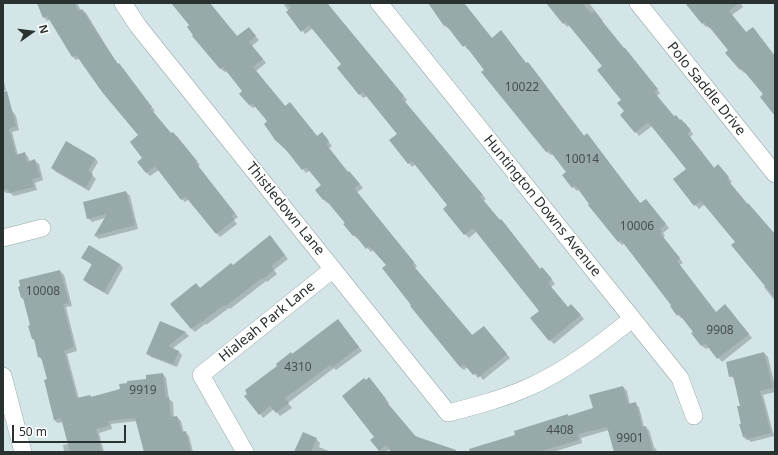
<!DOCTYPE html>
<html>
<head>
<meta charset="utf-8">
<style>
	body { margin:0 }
	#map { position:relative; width:778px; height:455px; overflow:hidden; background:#d3e5e6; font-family:"Noto Sans",sans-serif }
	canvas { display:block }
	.frame { position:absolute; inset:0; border:4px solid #2a3131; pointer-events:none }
	.north { position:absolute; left:12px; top:12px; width:40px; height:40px; -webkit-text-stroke:3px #fff; paint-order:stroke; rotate:76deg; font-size:11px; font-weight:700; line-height:16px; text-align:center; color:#2a3131 }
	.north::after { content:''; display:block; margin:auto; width:14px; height:18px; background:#2a3131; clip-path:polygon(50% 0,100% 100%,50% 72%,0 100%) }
	.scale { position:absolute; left:12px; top:425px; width:114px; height:18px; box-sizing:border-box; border:2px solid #2a3131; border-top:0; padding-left:5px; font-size:12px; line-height:14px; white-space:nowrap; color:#2a3131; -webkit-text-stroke:3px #fff; paint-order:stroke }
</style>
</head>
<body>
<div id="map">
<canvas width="778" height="455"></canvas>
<div class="frame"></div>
<div class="north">N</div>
<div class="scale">50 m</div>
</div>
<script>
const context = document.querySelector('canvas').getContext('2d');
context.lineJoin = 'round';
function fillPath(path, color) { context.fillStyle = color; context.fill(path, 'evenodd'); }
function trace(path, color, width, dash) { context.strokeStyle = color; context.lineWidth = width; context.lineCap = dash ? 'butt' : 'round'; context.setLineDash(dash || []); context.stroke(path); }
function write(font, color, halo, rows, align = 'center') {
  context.font = font + ' "Noto Sans",sans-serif'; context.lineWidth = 4; context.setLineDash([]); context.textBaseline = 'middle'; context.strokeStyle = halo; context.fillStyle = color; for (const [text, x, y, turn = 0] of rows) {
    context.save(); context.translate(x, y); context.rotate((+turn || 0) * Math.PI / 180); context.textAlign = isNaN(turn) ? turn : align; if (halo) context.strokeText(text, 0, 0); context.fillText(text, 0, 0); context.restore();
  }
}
const shadow = new Path2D(`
	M38,3h39l4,8 1,-1 4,3 32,52 37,46 -2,1 18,22 6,2 23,29 -2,1 40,51 -4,3 3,4 -17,13 -31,-38 -4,3 -3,-3 -23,-29 -9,6 -3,-3 -9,-11 6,-4 -4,-22 -60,-78 -4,2 -3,-3 -22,-38 -4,2 -3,-4z
	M172,3h34l32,34 14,-5 7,8 -7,6 14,17 -10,8 30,36h7l25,30h7l7,9 -4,3 21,24 4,3 10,12 -7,5 61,73 -2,2 58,68 14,-5 23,27 -27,22 -3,-4 -2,2 -10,-11 -4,3 -4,-3 -47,-62 -26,-40 -14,-15 -2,2 -12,-14 -1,1 -4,-3 -9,-11 1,-1 -17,-22 -2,1 -3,-3 -8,-10 6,-4 -12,-16 -4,3 -3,-4 -35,-48 -12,-15 -3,2 -4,-3 -5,-14 -17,-20 -2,1 -4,-3 -27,-33 -3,-11z
	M283,3h44l80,97 -2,2 81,97 -3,2 17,20 1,-1 4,4 36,46 5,2 9,12 -4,3 17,21 7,1 9,10 -30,25 -4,-4 -18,-22 8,-7 -63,-80 -8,7 -4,-4 -21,-25 5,-4 -33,-41 -4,3 -3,-4 -11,-29 -31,-38 -4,2 -25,-30 4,-4 -29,-36 -8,6z
	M429,3h35l28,36 12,-4 23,29 4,2 54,71 56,67 5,-4 23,28 -6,5 2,3 -2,1 20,26 -4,2 37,48 13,-4 23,29 -30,24 -13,-15 -3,2 -4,-3 -9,-12 1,-2 -11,-14h-2l-3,-3 -5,-10 -48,-62 -3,2 -3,-3 -30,-37 2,-1 -12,-15 -2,2 -4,-4 -9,-11 4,-4 -15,-18 -2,1 -4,-3 -64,-80 3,-2 -17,-21 -1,1 -18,-22 -1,1 -4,-3z
	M547,3h42l14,18 -1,1 22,27 4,3 32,41 -3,3 17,21 11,6 8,11 -3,3 12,15 13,17h7l10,13 -2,1 45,53v65l-11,-14 2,-2 -30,-43 -31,-38 -6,5 -25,-29 13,-11 -35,-43 -13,10 -3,-4 -11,-20 -3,-12 -19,-34 -33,-41 -3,2z
	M686,3h54l3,4 -11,8 15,18 28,23v58l-11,-19 -18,-23 -2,1 -18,-20 3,-2 -21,-25 -2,1 -3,-3z
	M3,78l3,12 -3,1z
	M3,98l13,18 3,14 -7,2 6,23 7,-2 3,4 2,5 5,-1 4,3 4,16 -8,3 2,7 -23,6 -4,-3h-4l-3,-3z
	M95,158l3,4 -7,12 5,5 -7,12 -33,-19 -4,-4z
	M126,192l4,4 8,33 -39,10 -4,-3 10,-18 -13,4 -4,-4z
	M273,240l15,19 -14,11 3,4 -10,8 -1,-1 -36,28 -1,-1 -23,17 -1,-1 -10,8 -4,-4 5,-44 5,5 32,-23z
	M83,258l37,6 3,4 -15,27 -21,-12 -3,-4 8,-14z
	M60,271l4,4 8,31 -6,1 11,44 -10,3 12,45 11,-3 2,1 29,-7 42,-16 3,4 3,21 4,3 1,16 3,-1 4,4 3,12 1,-1 4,4 4,16h-48l-8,-31 -26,3 1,5 -13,4 5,19h-40l-1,-7 5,-1 -5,-22 -5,1 -4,-3 -6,-40 -5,-19 -4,-4 -4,-16 -2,-2 -1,-13 -7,-25 -3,-3z
	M161,322l25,11 3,3 -17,13 6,2 4,4 -5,12 -26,-10 -4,-4z
	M341,324l21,27 -26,19 -2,-2 -46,35 4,5 -12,8 -6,-7 -11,9 -3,-4 32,-59z
	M764,353l4,4 7,29v6l-12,3 11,41 -23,6 -2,-2h-2l-4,-3 -1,-31 -7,-27 -5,-3z
	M373,382l16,21 -1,1 30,35 -17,13h-9l-2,-3 -5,3h-4l-2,-2 -4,-13z
	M623,387l4,4 3,14 5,-1 4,3 5,20h1l4,3 5,17 4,5h-43l-6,-22 -28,8 1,5 -29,9h-79l6,-1 -1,-5 37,-10 52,-21 1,2 25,-8z
	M303,433l13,6 4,4 -1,4 12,5h-37z`);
const building = new Path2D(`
	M37,3h41l-3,1 3,7 4,-2 21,33 15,22 1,-1 33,44 -2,1 21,25 2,-1 24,29 -2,1 40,51 -3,3 2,4 -18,14 -31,-38 -4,4 -26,-34 -9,7 -9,-11 5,-4 -12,-16 8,-7 -36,-43 -26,-37 -4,2 -25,-41 -4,2z
	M171,3h39l27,33 12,-9 7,9 -7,6 14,17 -10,8 32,39 5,-4 27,34 5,-4 7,9 -3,3 22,28 1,-1 11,13 -6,4 60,74 -2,2 60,71 12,-9 23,28 -28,23 -3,-4 -3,2 -9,-11 -4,3 -50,-61 1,-1 -29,-37 4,-3 -17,-19 -3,3 -11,-14 -2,1 -10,-12 2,-1 -20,-24 -2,1 -8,-10 6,-5 -15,-18 -4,3 -16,-20 -11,-10 -11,-16 3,-3 -15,-18 -3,2 -10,-11 3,-3 -19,-24 -3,2 -28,-33 1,-1 -6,-8 2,-2z
	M287,3h40l77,93 -2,2 81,97 -3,1 20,24 1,-1 39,50 2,-2 10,12 -4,4 20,24 3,-3 10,11 -32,26 -19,-23 9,-7 -66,-83 -9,7 -21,-26 4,-4 -35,-44 -4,3 -19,-24 8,-6 -34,-42 -4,3 -22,-27 4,-4 -32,-39 -8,7 -15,-20 5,-4z
	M428,3h36l28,35 9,-8 25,33 2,-1 56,74 3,-3 53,70 6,-4 20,25 -6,5 2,3 -2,1 20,25 -3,3 39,51 9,-8 24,30 -32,25 -12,-16 -4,3 -10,-13 2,-1 -14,-18 -2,2 -7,-10 1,-1 -4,-5 -46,-60 -3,2 -30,-37 1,-1 -14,-19 -3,3 -10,-13 4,-3 -17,-22 -3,2 -65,-80 3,-2 -19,-25 -2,2 -17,-22 -2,1z
	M546,3h36l9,10 3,-2 30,37h1l33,41 -4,3 20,24 2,-1 4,5 1,-1 10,11 -4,3 27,35 4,-4 11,13 -2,2 20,25 1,-1 27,31v64l-44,-53 4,-3 -34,-41 -7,5 -21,-27 13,-10 -38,-47 -13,11 -15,-18 4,-4 -7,-8 4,-3 -24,-30 5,-4 -36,-44 -3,2z
	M685,3h54l-10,8 17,21 7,-5 22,29v60l-15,-19 3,-3 -21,-25 -2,1 -15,-17 3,-3 -18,-23 -1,1 -5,-6 -2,2z
	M7,91l9,35 -7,3 7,26 9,-3 2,10 8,-3 5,18 -8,2 2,8 -25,6 -1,-4 -5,1v-98z
	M66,141l29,17 -7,13 5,3 -7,14 -35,-20z
	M126,191l9,34 -41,11 13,-22 -20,5 -4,-17z
	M270,235l15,20 -14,11 3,4 -11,9 -1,-1 -36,28 -1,-1 -4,2 -19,15 -1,-1 -10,8 -21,-25 26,-21 4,5 31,-25 2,2z
	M89,245l31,19 -16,28 -21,-12 9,-16 -11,-6z
	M60,270l9,33 -6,1 11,43 -10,4 13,47 13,-3 1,2 29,-8 -1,-5 8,-1v-2l19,-2v-4l17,-2 3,25 3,-1 2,20 6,-1 5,16 4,-1 5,21h-47l-9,-34 -27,3 1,5 -13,3 6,23h-32l-9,-34 -7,2 -10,-40 3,-1 -6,-22h-3l-4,-18h-2l-4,-13 2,-1 -7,-27h-2l-3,-11 2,-1 -1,-6z
	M338,319l21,28 -27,20 -2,-2 -45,33 4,5 -13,10 -6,-7 -11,9 -15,-19 3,-2 -2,-4 32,-24 -1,-2 15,-12 1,2z
	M160,321l26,11 -18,14 11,5 -6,13 -27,-10z
	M764,352l9,36 -13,3 11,42 -24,6 -1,-3 -3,1 -4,-13h2l-4,-18h3l-7,-30 -4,1 -3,-15z
	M369,377l17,22 -1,1 30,36 41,14v2h-65l-5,-7 -7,6 -9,-11 4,-3 -32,-41 22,-18 2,2z
	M623,386l5,18 8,-2 6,25 4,-1 7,26h-39l-7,-25 -29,7 1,6 -41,12h-68l-1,-3 46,-14 -1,-4 54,-17v2l25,-8 -4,-13z
	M303,432l14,6 -6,14h-17z`);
const minor = new Path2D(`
	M123,3l15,23 310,387c27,-7 54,-14 79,-25 39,-17 72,-43 105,-69
	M379,3l301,375 14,38
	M638,3l137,171
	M3,238l39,-10
	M3,376l20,76
	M245,452l-44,-77 132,-106`);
const numberNames = [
	["10022",522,88],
	["10014",582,160],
	["10006",637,227],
	["10008",43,292],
	["9908",720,331],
	["4310",298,368],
	["9919",143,391],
	["4408",560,431],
	["9901",630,439]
];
const streetNames = [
	["Polo Saddle Drive",706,89,51],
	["Huntington Downs Avenue",542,206,51],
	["Thistledown Lane",285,209,51],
	["Hialeah Park Lane",267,322,-39]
];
fillPath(shadow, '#0003');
fillPath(building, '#98a9aa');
trace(minor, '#96a7a8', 18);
trace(minor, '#fff', 17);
write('12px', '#464f4f', null, numberNames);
write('14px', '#2a3131', '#fff', streetNames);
</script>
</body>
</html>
